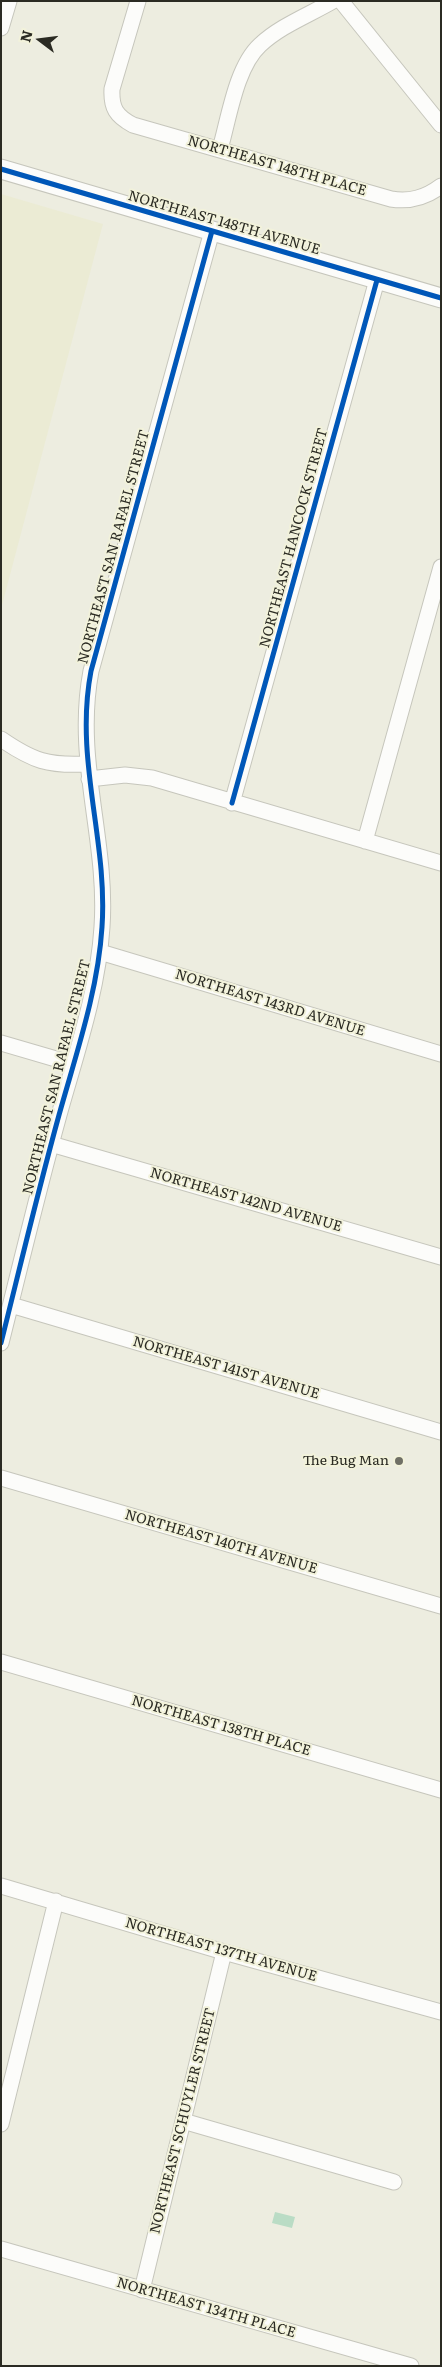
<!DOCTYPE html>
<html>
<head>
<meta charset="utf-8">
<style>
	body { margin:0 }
	#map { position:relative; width:442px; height:2367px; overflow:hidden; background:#edede0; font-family:Literata,serif }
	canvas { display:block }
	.frame { position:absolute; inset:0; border:2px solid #2b2b23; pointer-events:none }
	.north { position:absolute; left:15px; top:15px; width:50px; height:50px; -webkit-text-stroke:4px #f2f2db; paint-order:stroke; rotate:285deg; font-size:14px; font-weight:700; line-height:20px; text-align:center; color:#2b2b23 }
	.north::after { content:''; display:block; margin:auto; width:18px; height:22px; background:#2b2b23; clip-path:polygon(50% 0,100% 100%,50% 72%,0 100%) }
</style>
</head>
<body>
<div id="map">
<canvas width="442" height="2367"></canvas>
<div class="frame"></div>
<div class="north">N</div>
</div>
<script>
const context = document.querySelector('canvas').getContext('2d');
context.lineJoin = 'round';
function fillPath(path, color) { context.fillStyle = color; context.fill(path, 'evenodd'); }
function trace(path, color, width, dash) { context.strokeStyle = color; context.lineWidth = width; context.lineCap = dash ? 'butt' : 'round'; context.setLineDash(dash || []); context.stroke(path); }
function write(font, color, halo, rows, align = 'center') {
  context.font = font + ' Literata,serif'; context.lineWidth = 4; context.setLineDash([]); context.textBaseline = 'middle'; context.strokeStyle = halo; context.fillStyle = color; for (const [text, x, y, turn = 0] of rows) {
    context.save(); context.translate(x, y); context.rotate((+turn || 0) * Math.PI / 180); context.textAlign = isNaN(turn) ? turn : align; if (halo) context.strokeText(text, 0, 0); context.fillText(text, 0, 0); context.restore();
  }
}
const built = new Path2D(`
	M1,194l102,30 -102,385z`);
const water = new Path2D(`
	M275,2212l20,5 -3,11 -20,-5z`);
const minor = new Path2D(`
	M138,1l-26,88c-1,19 4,27 21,36l258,74c19,3 34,-1 50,-13
	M341,1l100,124
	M1,28l8,-27
	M220,149c9,-31 16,-82 40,-104 20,-19 49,-30 73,-44
	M1,739c32,22 47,27 86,25
	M89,779l36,-4 27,3 289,85
	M232,803l145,-523
	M365,841l76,-274
	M100,952l341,102
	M1,1043l72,21
	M51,1144l390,113
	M11,1305l430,127
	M1,1343c19,-76 37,-152 58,-228 17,-61 39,-124 43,-188 6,-87 -28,-167 -11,-256l121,-440
	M1,1478l440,128
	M1,1662l440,128
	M1,1886l223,66 217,60
	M183,2121l211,61
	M1,2124l55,-223
	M1,2249l410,117
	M142,2290l82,-338`);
const major = new Path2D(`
	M1,169l440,129`);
const cycleway = new Path2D(`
	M1,169l440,129
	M232,803l145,-523
	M1,1343c19,-76 37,-152 58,-228 17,-61 39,-124 43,-188 6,-87 -28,-167 -11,-256l121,-440`);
const markers = [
	[399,1461,5,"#6f6f65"]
];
const streetNames = [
	["NORTHEAST 148TH PLACE",277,166,16],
	["NORTHEAST 148TH AVENUE",224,223,16],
	["NORTHEAST HANCOCK STREET",294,538,-75],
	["NORTHEAST SAN RAFAEL STREET",114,547,-75],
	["NORTHEAST 143RD AVENUE",270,1003,17],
	["NORTHEAST SAN RAFAEL STREET",57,1077,-76],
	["NORTHEAST 142ND AVENUE",246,1200,16],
	["NORTHEAST 141ST AVENUE",226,1368,16],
	["NORTHEAST 140TH AVENUE",221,1542,16],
	["NORTHEAST 138TH PLACE",221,1726,16],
	["NORTHEAST 137TH AVENUE",221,1950,16],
	["NORTHEAST SCHUYLER STREET",183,2121,-76],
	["NORTHEAST 134TH PLACE",206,2308,16]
];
const poiNames = [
	["The Bug Man",389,1461]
];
fillPath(built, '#ebebd4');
fillPath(water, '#badcc5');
trace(minor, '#c6c6bc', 17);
trace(major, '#c6c6bc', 21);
trace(minor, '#fcfcfa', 15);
trace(major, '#fcfcfa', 19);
trace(cycleway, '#0057b8', 5);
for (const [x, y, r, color] of markers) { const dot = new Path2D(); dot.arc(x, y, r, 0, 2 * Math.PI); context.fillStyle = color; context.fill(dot); trace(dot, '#f2f2db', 2); }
write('14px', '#2b2b23', '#f2f2db', streetNames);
write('14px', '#2b2b23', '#f2f2db', poiNames, 'right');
</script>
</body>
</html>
